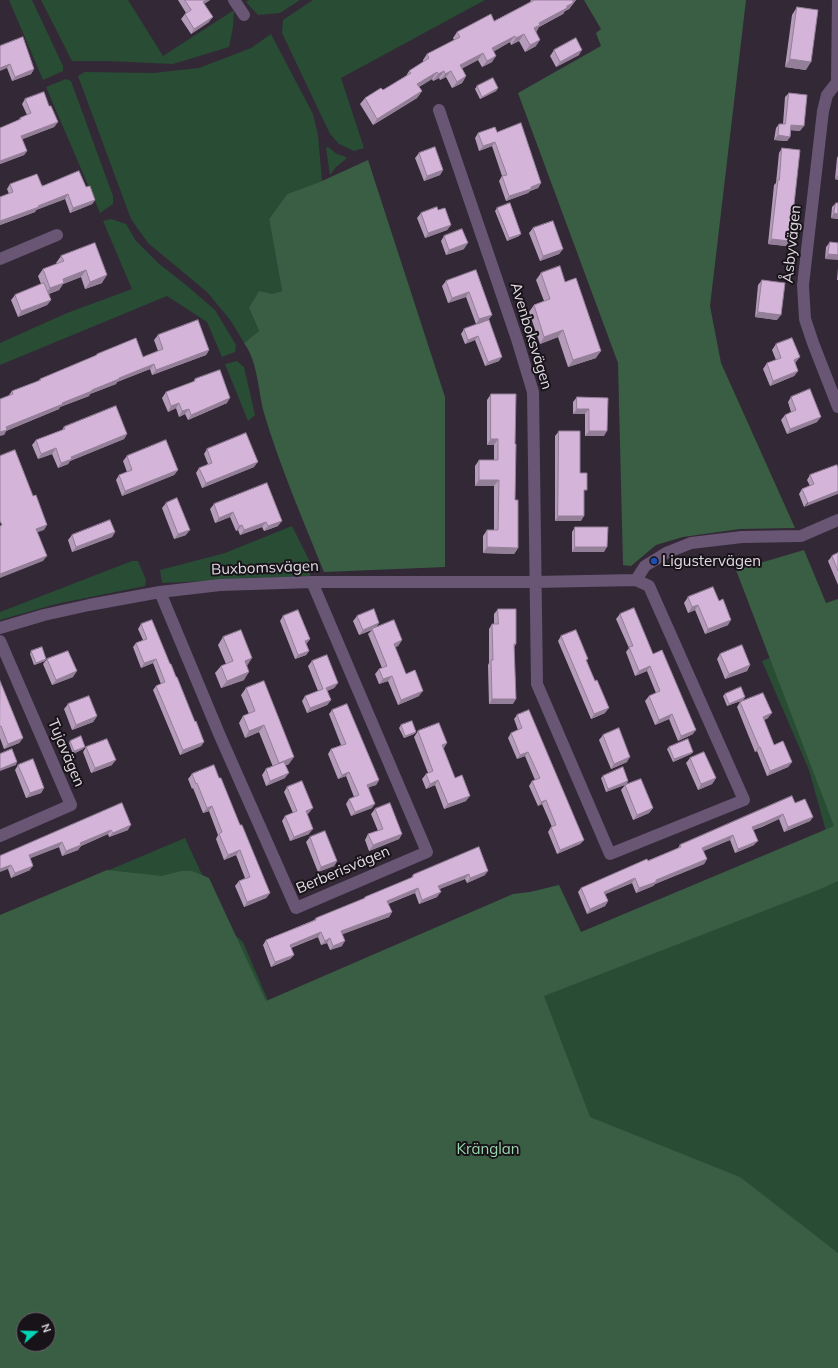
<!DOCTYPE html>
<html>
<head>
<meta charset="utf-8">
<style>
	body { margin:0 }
	#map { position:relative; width:838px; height:1368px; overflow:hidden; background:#332836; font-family:Mulish,sans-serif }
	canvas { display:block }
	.north { position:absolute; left:16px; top:1312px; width:40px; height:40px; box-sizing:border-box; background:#181319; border:1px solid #69636a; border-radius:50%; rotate:70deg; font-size:11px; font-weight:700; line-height:16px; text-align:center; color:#e2dae3 }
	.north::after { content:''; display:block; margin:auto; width:14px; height:18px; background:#02d5b6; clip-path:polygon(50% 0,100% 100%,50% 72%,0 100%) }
</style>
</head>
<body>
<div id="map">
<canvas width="838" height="1368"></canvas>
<div class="north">N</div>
</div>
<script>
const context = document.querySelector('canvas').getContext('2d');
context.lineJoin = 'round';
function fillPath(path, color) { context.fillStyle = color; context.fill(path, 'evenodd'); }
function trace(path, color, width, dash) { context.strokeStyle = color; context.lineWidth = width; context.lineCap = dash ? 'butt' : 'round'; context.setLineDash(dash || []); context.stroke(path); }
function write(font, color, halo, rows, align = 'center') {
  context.font = font + ' Mulish,sans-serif'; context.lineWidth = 4; context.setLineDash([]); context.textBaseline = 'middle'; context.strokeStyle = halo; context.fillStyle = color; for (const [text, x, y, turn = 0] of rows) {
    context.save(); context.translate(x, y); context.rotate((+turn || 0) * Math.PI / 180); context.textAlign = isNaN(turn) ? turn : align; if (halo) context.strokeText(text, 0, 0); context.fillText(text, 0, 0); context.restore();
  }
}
const green = new Path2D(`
	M9,0h23l31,66v5l-20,9z
	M41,0h87l35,56 71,-46 -1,17 -4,20 -56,17 -66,-3h-35z
	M249,0h51l-20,13 -22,2 -12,-13z
	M313,0h172l-144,78 23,70 -10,3 -15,-7 -9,-10 -48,-101 1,-13z
	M271,34l42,80 5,21 4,46 -35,13 -18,25 13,72 -10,3 -23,14 10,23 -15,12 -13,-22 -24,-29 -59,-49 -17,-24 -53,-143 7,-4 68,1 46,-5 52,-20z
	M66,79l5,2 42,115v8l-13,9 -54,-126z
	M328,147l9,7 9,3v2l-10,8 -6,8 -4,-27z
	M111,219l15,5 10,17 22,22 28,22 29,25 21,35 -1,7 -13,5 -15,-35 -40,-26 -167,69v-22l67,-30 65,-24 -29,-68z
	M237,361l7,6 11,48 -7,6 -23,-57z
	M292,526l18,36v14l-148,7 -2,-13 65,-17z
	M132,561h6l8,19 -1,6 -89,18 -56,16v-8z
	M838,629v739h-838v-452l185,-78 42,90 16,14 26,61 315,-52 246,-105 -21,-76 -47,-109zM24,1320h24v24h-24z`);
const forest = new Path2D(`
	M584,0h162l-36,306 11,57 74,165 -55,1 -57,8 -27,8 -25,21 -8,-1 -5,-202 -100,-270 83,-47 -5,-13 5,-4z
	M368,160l77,237v170l-121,5c-21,-52 -44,-105 -60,-159 -6,-22 -6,-51 -20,-70l15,-12 -10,-23 10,-17 13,3 10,-3 -13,-72 18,-25 35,-13z
	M804,550l22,53 12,-4v282l-20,9 -274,106 46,121 150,60 98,76v115h-838v-453l107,-45 55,6 19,-5h11l17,7 57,123 247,-107 17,-2 29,-7 22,47 253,-106 -98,-256zM24,1320h24v24h-24z`);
const street = new Path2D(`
	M234,0l10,15
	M838,81l-11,14 -4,16 -20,174 2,34 8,24 25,64
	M837,82l1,-82
	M0,259l57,-24
	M636,580l9,-14 21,-13 25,-10 51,-6 59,-1 37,-16
	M160,592l60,144 76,172 131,-56 -115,-270
	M0,628l44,-13 45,-10 71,-13 60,-7 92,-3h223l101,-2 13,6 95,214 -134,54 -73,-170 -4,-292 -16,-53 -78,-229
	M0,641l71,164 -71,31`);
const wall = new Path2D(`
	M178,0h32l-6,4 5,18 -18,12 -10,-15 4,-5 1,-1z
	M531,0h45l-7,9 -4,2 -2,3 -24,13 -3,5v14l-11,6 -6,-11 -8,4 -1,-3 -16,9 -2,11 -10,5 -4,-7 -16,8 4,8 -4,7 -10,5 -6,-11 -6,3 -1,-2 -6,3 -1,-2 -13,8 3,4 -5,7 -44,27 -13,-21 5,-6 18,-8 23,-14 3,-5 14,-9v-2l4,-6 27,-14 -1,-2 4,-6 37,-11 36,-19z
	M797,7l9,63 -21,-3 7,-52z
	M0,46l34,23 -3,5 -19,7 -5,-13z
	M554,50l25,5 -23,12 -6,-11z
	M477,86l21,2 -2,3 -16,8 -5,-10z
	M789,93l11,38 -9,-1 -1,7 -3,4 -13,-1 2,-12 3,-4h4l2,-27z
	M25,99l24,7 9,16 -4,5 -32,12 5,12 -3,4 -24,9v-36l18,-8 2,-2 7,-3 -5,-11z
	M497,132l44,51 -3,5 -8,3 -2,2 -22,8 -7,-20 3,-5 -10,-30 -13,5 -4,-13 3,-5z
	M782,148l4,98 -18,-2 6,-59 2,-2 3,-30z
	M419,153l24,17 -3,5 -16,6 -9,-23z
	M838,156v24l-3,-1 2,-21z
	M10,184l76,3 9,13 -3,4 -22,9 -5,-14 -29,11 -1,2 -35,13v-28l9,-3 -2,-5z
	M836,203h2v16l-7,-1 1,-11z
	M497,208l22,28 -12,5 -12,-30z
	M438,210l13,15 -4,5 -22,8 -8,-20 4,-5z
	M533,228l30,21 -4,5 -19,7 -11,-28z
	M444,236l20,13 -18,6 -5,-14z
	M830,242l8,1 -13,16 1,-12z
	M95,243l7,40 -17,6 -4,-12 -18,7 -4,6 -10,4 2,6 -4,5 -29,12 -7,-17 4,-5 26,-11 -3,-8 5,-7 14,-5 -1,-1 5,-7z
	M838,268v12h-1z
	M476,270l16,45 -4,5 -12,4 -10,-27 -18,6 -6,-17 4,-5z
	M541,273l24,9 31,76 -28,9 -10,-30 -18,7 -11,-32 5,-7 10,-4 -8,-21z
	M762,280l15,40 -22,-3 3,-32z
	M489,320l10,41 -14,5 -10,-26 -10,4 -4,-10 3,-5z
	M158,335l51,15 -3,5 -54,20 -2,-6 -33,13 -1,2 -26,10 -1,2 -29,11 -1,2 -53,22 -2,4 5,-40 3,-4 26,-10 2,-2 55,-23 2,-2 46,3 15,-6 -4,-11z
	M776,344l20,18 -1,1 3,8 -4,5 -24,10 -7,-17 4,-6 9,-3 -4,-10z
	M195,379l32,24 -39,17 -3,-6 -6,3 -3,-9 -8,4 -6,-14 4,-6 27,-10z
	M491,394l24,106 3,48 -4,6 -31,-1v-17l4,-6h7v-44h-19v-20l4,-6h15v-15h-7v-45z
	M577,397l31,1 -4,38h-19v-22h-12v-12z
	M791,397l26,25 -30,12 -6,-14 4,-5 6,-3 -3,-10z
	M64,427l63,7 -3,5 -54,22 -2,3 -10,4 -6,-14 -14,5 -6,-14 4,-5 26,-10z
	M559,431l21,42 4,21 -3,27h-26v-85z
	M207,449l47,18 -52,21 -6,-15 3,-5 9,-4 -4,-10z
	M127,456l51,14 -4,5 -52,21 -6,-16 3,-5 8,-3 -4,-11z
	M837,465l-33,42 -5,-13 3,-5 8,-3 -3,-6 3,-5z
	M166,503l20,32 -12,4 -12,-31z
	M214,504l64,22 -14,5 -2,-4 -22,8 -2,-5 -2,1 -6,-14 -15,6 -5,-14z
	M575,527l29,25h-32v-20z
	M115,532l-3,5 -40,15 -4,-12 4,-5z
	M838,553v32l-10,-24 4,-5z
	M688,597l40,28 -23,9 -10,-24 -7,3 -4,-10z
	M498,609l18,35 -2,3 -1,57h-24l-1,-39 1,-2v-34l3,-5h2v-10z
	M620,614l33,40 40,80 -15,7 -9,-22 -14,6 -10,-24 4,-5 7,-3 -9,-22 -12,5 -9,-24 3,-4 -13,-29z
	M283,616l27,23 -4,5 3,7 -3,4 -11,4 -15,-38z
	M357,616l19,11 26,13 -4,6 -3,1 11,27 13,22 -21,9 -10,-24 -9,3 -4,-10 4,-5 3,-1 -14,-34 4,-4 -13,5 -6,-14z
	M141,624l29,40 25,58 9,20 -3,4 -21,9 -27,-65 3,-4 5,-2 -8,-21 -12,5 -8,-21 3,-4 7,-3 -5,-11z
	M561,636l26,25 18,52 -14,6 -33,-78z
	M223,637l21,43 -23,8 -6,-15 6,-7 5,-2 -8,-19z
	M31,651l14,10 -11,4 -4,-11z
	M720,654l30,11 -3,6 -22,8 -8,-20z
	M47,659l26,18 -21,8 -9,-21z
	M312,661l26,22 -4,5 -7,3 4,9 -4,5 -20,8 -5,-12 3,-5 13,-5 -10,-25z
	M0,681l23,57 -4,5 -15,6 -4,-11z
	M246,688l43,76 -3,1 -1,13 -19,8 -4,-11 4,-6 7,-2 -14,-35 -14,6 -6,-15 4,-7 6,-2 -8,-19z
	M725,694l20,3 -2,3 -16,6 -4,-10z
	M740,702l28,16 -4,2 10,25 18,17 -4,5 -21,9 -10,-25 -2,1 -18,-45z
	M68,704l29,12 -4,6 -21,8 -8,-21z
	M332,710l47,70 -3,5 -7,2 3,21 -21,8 -5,-12 3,-5 5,-2 -8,-21 -8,3 -10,-25 3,-5 10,-4 -12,-31z
	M517,715l67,125 -4,4 -23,10 -9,-22 3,-5h1l-10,-23 -4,2 -9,-20 3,-5 3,-1 -10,-24 -8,3 -9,-21 3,-5 7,-3 -4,-11z
	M401,725l15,7 -2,2 -10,4 -5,-10z
	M418,731l29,12 -4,5 12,30 11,23 -22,8 -9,-24 -9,4 -4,-10 4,-5 2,-1 -14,-36z
	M603,735l24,27 -16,7 -12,-29z
	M70,741l13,8 -10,5 -4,-11z
	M86,747l26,18 -21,8 -8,-21z
	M669,747l24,5 -2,2 -18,8 -6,-13z
	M690,758l26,20 -4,6 -14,6 -12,-27z
	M18,765l26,23 -3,5 -15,5 -11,-28z
	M192,774l27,4 51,115 -4,5 -22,9 -9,-21 4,-5 6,-3 -9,-23 -12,5 -8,-21 2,-4 -9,-24 -6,2 -10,-25 -1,1 -4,-10z
	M603,776l24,8 -21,8 -5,-14z
	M625,785l28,23 -4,5 -16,7 -12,-30z
	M287,787l22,26 -2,1 2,20 -19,7 -8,-20 3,-5 8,-3 -9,-21z
	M122,803l6,27 -19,7 -1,-3 -27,12 -3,4 -16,6 -3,-9 -29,11v12l-19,8 -3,-9 -8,-13z
	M795,803l18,14 -3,4 -26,11 -5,-13 -17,8 -9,3 1,15 -19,8 -5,-13 -27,11 4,8 -3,5 -49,20 -2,2 -17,7 -4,-10 -27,11 3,7 -3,5 -18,8 -9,-22 3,-4 97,-40 2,-3z
	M375,809l27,25 -3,5 -30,12 -4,-11 3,-6 10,-3 -7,-17z
	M310,837l27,24 -3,5 -16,6 -12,-30z
	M479,847l6,28 -18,8 -2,-4 -26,10 -2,8 -18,7 -4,-11 -27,11 4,8 -3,5 -47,17v12l-12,4 -3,-7 -6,2 -3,-8 -27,11 3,7 -4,4 -19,8 -8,-22 3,-5 48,-20 2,-2 48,-19 1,-2 46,-19 2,-3z`);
const shadedWall = new Path2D(`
	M206,0h4l-11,7 4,-5z
	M572,0h4l-7,9 -4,2 -2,3 -24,13 -3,5 -2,-4 5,-5z
	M213,17l-4,5 -18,12 3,-5z
	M524,34l-5,7 -8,4 5,-7z
	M515,36l-5,6 -22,13 4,-7z
	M540,40l-4,6 -11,6 5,-7z
	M582,50l-3,5 -23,12 4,-5z
	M483,53l-5,7 -22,12 4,-7z
	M496,56l-4,6 -10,5 5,-6z
	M790,59l21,3 -5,8 -21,-3z
	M10,64l-3,4 -7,3v-3z
	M34,69l-3,5 -19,7 3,-4z
	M444,71l-5,7 -6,3 5,-7z
	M451,71l-5,6 -6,3 5,-6z
	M437,72l-5,7 -19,11 4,-6z
	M466,76l-4,7 -10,5 5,-6z
	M498,88l-2,3 -16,8 2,-2z
	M422,91l-5,7 -44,27 4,-6z
	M58,122l-4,5 -36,14 3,-5z
	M791,125l13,1 -4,5 -12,-1z
	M778,135l12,2 -3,4 -13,-1z
	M495,142l-3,4 -13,5 4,-5z
	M27,151l-3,4 -24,9v-3z
	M443,170l-3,5 -16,6 3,-5z
	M838,175v5l-3,-1z
	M541,183l-3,5 -8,3 -2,2 -22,8 3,-5 22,-9z
	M68,194l-3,5 -29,11 -1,2 -35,13v-4z
	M95,200l-3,4 -22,9 3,-5z
	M834,213l4,1v5l-7,-1z
	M451,225l-4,5 -22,8 3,-5z
	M521,234l-2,2 -12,5 2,-3z
	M771,239l19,2 -4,5 -18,-2z
	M468,243l-4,6 -18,6 3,-5z
	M563,249l-4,5 -19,7 3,-5z
	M828,254l10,1v5l-13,-1z
	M86,270l-5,7 -18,7 -4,6 -14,5 5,-7 13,-9z
	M107,275l-5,8 -17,6 5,-7z
	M469,292l-3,5 -18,6 4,-5z
	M51,300l-4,5 -29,12 3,-6z
	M758,312l23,3 -4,5 -22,-3z
	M492,315l-4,5 -12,4 3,-5z
	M563,330l-5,7 -18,7 4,-7z
	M478,336l-3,4 -10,4 3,-4z
	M209,350l-3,5 -54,20 4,-5z
	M601,351l-5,7 -28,9 5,-7z
	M502,357l-3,4 -14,5 3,-4z
	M800,357l-4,5 -6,3 4,-5z
	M154,364l-4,5 -33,13 -1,2 -26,10 -1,2 -29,11 -1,2 -53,22 -2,4 -4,1v-4l6,-5 113,-49z
	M798,371l-4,5 -24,10 3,-5z
	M230,398l-3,5 -39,17 3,-5z
	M179,403l-3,5 -8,4 3,-6z
	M189,409l-4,5 -6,3 3,-6z
	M577,409h12l-4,5h-12z
	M821,417l-4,5 -30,12 3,-5z
	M589,431h18l-3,5h-19z
	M127,434l-3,5 -54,22 -2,3 -10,4 3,-5 10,-6z
	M491,439h7l-4,6h-7z
	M56,448l-4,6 -14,5 3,-5z
	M258,462l-4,5 -52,21 4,-5z
	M178,470l-4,5 -52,21 3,-5z
	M479,480h20l-5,6h-19z
	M838,491v3l-34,13 4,-4z
	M233,512l-3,5 -15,6 4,-5z
	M558,516h26l-3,5h-26z
	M282,521l-4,5 -14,5 4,-5z
	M266,522l-4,5 -22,8 4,-5z
	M47,525l-3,5 -11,4 3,-5z
	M242,525l-4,5 -2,1 3,-5z
	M190,530l-4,5 -12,4 4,-5z
	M115,532l-3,5 -40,15 4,-5z
	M487,547l31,1 -4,6 -31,-1z
	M575,547h32l-3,5h-32z
	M47,556l-4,5 -43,17v-4z
	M698,605l-3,5 -7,3 4,-6z
	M731,620l-3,5 -23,9 3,-5z
	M379,623l-3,5 -17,7 4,-5z
	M310,639l-3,4 -5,3 3,-5z
	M402,640l-4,6 -7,3 3,-5z
	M309,651l-3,4 -11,4 3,-4z
	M252,658l-5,8 -2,-5z
	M46,659l-1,2 -11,4 2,-2z
	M156,659l-3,4 -12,5 3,-5z
	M750,665l-3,6 -22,8 4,-5z
	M650,666l-3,5 -12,5 4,-5z
	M77,671l-4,6 -21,8 4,-5z
	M249,672l-5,8 -23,8 6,-7z
	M392,676l-4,5 -9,3 4,-5z
	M338,683l-4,5 -12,5 4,-5z
	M423,691l-4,5 -21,9 3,-5z
	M745,697l-2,3 -16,6 2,-2z
	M492,699h24l-3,5h-24z
	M331,700l-4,5 -20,8 3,-5z
	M609,708l-4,5 -14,6 3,-5z
	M772,713l-4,5 -8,4 3,-5z
	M672,714l-3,5 -14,6 4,-5z
	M97,716l-4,6 -21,8 4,-5z
	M264,725l-5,7 -14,6 4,-7z
	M696,730l-3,4 -15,7 3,-5z
	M416,732l-2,2 -10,4 1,-2z
	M23,738l-4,5 -15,6 4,-5z
	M204,742l-3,4 -21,9 3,-5z
	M447,743l-3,5 -6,2 4,-5z
	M85,747l-2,2 -10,5 1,-3z
	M759,747h1l-3,4 -2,1z
	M528,752l-3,4 -8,3 3,-4z
	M693,752l-2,2 -18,8 1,-3z
	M294,757l-5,7 -15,6 5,-7z
	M630,757l-3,5 -16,7 3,-5z
	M116,760l-4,5 -21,8 4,-5z
	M17,762l-1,3 -16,6v-2z
	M792,762l-4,5 -21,9 3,-5z
	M349,772l-3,4 -8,3 4,-4z
	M289,773l-4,5 -19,8 4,-5z
	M716,778l-4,6 -14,6 3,-6z
	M379,780l-3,5 -12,4 3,-4z
	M438,780l-3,5 -9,4 4,-5z
	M628,781l-1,3 -21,8 2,-3z
	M44,788l-3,5 -15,5 4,-5z
	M470,796l-4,5 -22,8 4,-5z
	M546,800l-4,4 -4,2 3,-4z
	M375,804l-3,4 -21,8 4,-4z
	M212,806l-3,5 -6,2 4,-5z
	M313,808l-4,5 -7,3 4,-5z
	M653,808l-4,5 -16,7 4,-5z
	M783,814l-4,5 -30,13 3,-5z
	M813,817l-3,4 -26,11 4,-5z
	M131,825l-3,5 -19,7 4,-4z
	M313,829l-4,5 -19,7 4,-4z
	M111,830l-3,4 -27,12 -3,4 -16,6 4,-5 14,-8z
	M402,834l-3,5 -30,12 4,-6z
	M733,835l-3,5 -31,13 3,-5z
	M584,840l-4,4 -23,10 3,-4z
	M758,841l-4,4 -19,8 3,-4z
	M62,842l-3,5 -33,13 3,-5z
	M240,850l-4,5 -12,5 4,-5z
	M707,859l-3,5 -49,20 -2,2 -17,7 3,-5 17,-8z
	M337,861l-3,5 -16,6 3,-5z
	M11,865l-3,4 -8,3v-3z
	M33,866l-3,4 -19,8 4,-5z
	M488,871l-3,4 -18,8 3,-5z
	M469,874l-4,5 -30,12 3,-5z
	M635,878l-3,5 -31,13 3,-4z
	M418,888l-3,5 -31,12 3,-4z
	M441,892l-4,5 -18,7 3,-4z
	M270,893l-4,5 -22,9 3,-5z
	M608,901l-3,5 -18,8 3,-5z
	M392,912l-3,5 -51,19 3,-5z
	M321,932l-3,5 -32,12 4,-4z
	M330,938l-3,5 -6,2 4,-4z
	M345,941l-3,5 -12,4 3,-4z
	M294,955l-4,4 -19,8 4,-5z`);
const building = new Path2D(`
	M185,0h21l-3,2 10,15 -19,12 -9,-15 6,-4z
	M535,0h38v3l-6,3v2l-28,15 1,2 -6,3 6,12 -10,5 -6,-11 -8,4 -1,-2 -23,12 4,8 -9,5 -4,-8 -23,12 6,11 -9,6 -6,-11 -6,3 -1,-3 -6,3 -1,-2 -20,12 5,7 -45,28 -12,-21 16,-10 2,2 28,-17 -2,-2 20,-13 -2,-4 33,-17 -3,-5 34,-18 3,7z
	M797,7l21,3 -7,52 -21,-3z
	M23,37l11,32 -19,8 -5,-13 -10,4v-22z
	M576,38l6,12 -22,12 -6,-12z
	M493,78l5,10 -16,9 -5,-11z
	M44,92l5,14h2l7,16 -37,14 6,15 -27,10v-33l21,-9 -1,-1 11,-5 -6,-14z
	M789,93l18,2 -3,31 -13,-1 -1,12 -12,-2 1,-11h6z
	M521,123l20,60 -10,4v2l-22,7 -7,-20 5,-1 -12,-33 -12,4 -5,-13 17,-6 2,5z
	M435,147l8,23 -16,6 -8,-23z
	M782,148l18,2 -10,91 -19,-2 7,-59h1z
	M79,171l7,16 4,-1 5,14 -22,8 -5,-14 -30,12 1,1 -39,14v-24l13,-5 -3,-8 27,-10 5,12z
	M510,203l11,31 -12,4 -12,-30z
	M836,203h2v11l-4,-1z
	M437,207l1,3 7,-2 6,17 -23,8 -7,-20z
	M553,221l10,28 -20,7 -10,-28z
	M462,229l6,14 -19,7 -5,-14z
	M830,242l8,1v12l-10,-1z
	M95,243l12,32 -17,7 -4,-12 -23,9 1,4 -14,5 -7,-19 21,-8 -3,-5z
	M560,266l5,16 11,-4 25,73 -28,9 -10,-30 -19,7 -10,-32 16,-6 -9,-26z
	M476,270l16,45 -13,4 -10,-27 -17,6 -6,-17z
	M762,280l23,3 -4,32 -23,-3z
	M44,283l7,17 -30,11 -6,-16z
	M198,320l11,30 -53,20 -2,-6 -35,14v1l-27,11v1l-30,12 1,1 -57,23 1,3 -7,2v-33l13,-5 -1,-3 29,-11 -1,-1 57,-24v-1l39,-16 7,19 20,-8 -5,-14z
	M489,320l13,37 -14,5 -10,-26 -10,4 -4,-11z
	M792,338l8,19 -6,3 4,11 -25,10 -6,-18 14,-5 -5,-14z
	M220,370l10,28 -39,17 -2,-6 -7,2 -3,-8 -8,3 -5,-14 29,-11v-2z
	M810,389l11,28 -31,12 -5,-14 11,-5 -5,-13z
	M491,394h25l-1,50h1l-1,56h3v48l-31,-1v-17h11l1,-50h-20v-20h19v-21h-7z
	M577,397l31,1 -1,33h-18v-22h-12z
	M116,406l11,28 -56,23 1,2 -11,4 -5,-15 -15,6 -5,-14 29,-11 -1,-2z
	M559,431h21v42h7v17h-3v26h-26z
	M246,433l12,29 -52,21 -7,-15 13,-5 -5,-14z
	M166,440l12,30 -53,21 -6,-16 13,-5 -5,-14z
	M15,450l18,46 3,-1 11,30 -11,4 11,27 -47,18v-48l2,-1 -2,-4v-65z
	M837,465l1,3v23l-30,12 -6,-14 12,-5 -4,-9z
	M267,483l15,38 -14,5 -2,-4 -22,8 -2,-5 -3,1 -6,-14 -14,6 -5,-14z
	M177,498l13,32 -12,4 -12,-31z
	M110,520l5,12 -39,15 -4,-12z
	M575,527h33l-1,20h-32z
	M838,553v18l-6,-15z
	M713,587l6,14 4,-2 8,21 -23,9 -10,-24 -6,2 -4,-10z
	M634,608l19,46 9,-4 34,80 -15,6 -9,-22 -13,6 -10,-24 11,-5 -10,-25 -11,5 -10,-24 4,-1 -13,-32z
	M374,609l5,14 -16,7 -6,-14z
	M498,609h18v35h-2l2,55h-24l-1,-39h2l-1,-36h6z
	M298,610l12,29 -5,2 4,10 -11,4 -15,-39z
	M152,620l18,44h1l5,13h1l18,45 1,-1 8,21 -21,8 -27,-64 9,-4 -9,-23 -12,4 -8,-20 11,-4 -6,-15z
	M394,620l8,20 -8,4 12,30 9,-4 8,21 -22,9 -9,-24 -9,3 -4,-10 8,-3 -15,-37z
	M241,630l11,28 -7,3 4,11 -22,9 -6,-15 12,-5 -10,-24z
	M576,630l12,29 -2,1 9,21 2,-1 12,28 -15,6 -33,-78z
	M742,645l8,20 -21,9 -9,-20z
	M42,647l4,12 -10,4 -5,-12z
	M68,651l9,20 -21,9 -9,-21z
	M327,655l11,28 -12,5 5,12 -21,8 -5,-12 18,-7 -11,-28z
	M0,681l23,57 -15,6 -7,-18h-1z
	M264,681l30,76 -15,6 -15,-38 -15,6 -6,-15 12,-5 -9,-23z
	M741,687l4,10 -16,7 -4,-10z
	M763,693l9,20 -9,4 11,28 9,-4 9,21 -22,9 -10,-24h-1l-19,-45z
	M89,696l8,20 -21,9 -8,-21z
	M347,704l32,76 -12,5 8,19 -20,8 -6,-13 10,-4 -10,-23 -7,3 -11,-26 15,-5 -14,-34z
	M529,710l55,130 -24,10 -9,-23 5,-2 -10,-25 -5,2 -9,-21 8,-3 -12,-26 -8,3 -9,-22 11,-5 -5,-13z
	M412,721l4,11 -11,4 -4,-11z
	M439,723l8,20 -5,2 13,33 7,-3 8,21 -22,8 -10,-24 -8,4 -4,-10 7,-3 -15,-40z
	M619,728l11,29 -16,7 -11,-29z
	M81,736l4,11 -11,4 -4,-10z
	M107,739l9,21 -21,8 -9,-21z
	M688,739l5,13 -19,7 -5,-12z
	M12,749l5,13 -17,7v-15z
	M704,752l12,26 -15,6 -11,-26z
	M33,759l11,29 -14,5 -12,-28z
	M284,762l5,11 -19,8 -4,-12z
	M214,765l5,13h2l19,47h2l28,68 -23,9 -8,-21 11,-4 -10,-27 -12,5 -9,-21 3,-2 -10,-26 -5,2 -10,-25 -1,1 -4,-10z
	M623,767l5,14 -20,8 -5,-13z
	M641,779l12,29 -16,7 -12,-30z
	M302,781l11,27 -7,3 7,18 -19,8 -9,-21 12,-5 -10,-24z
	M792,796l3,7 10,-4 8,18 -25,10 -5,-13 -18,8 -13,5 6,14 -20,8 -5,-14 -31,13 5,11 -51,21v2l-17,6 -4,-10 -31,14 4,9 -18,8 -9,-21 66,-29 1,2 33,-14 -1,-2z
	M122,803l9,22 -18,8 -2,-3 -31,13 1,2 -15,6 -4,-9 -33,13 4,11 -18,7 -4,-8 -11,4v-13z
	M390,803l12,31 -29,11 -5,-11 15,-5 -8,-20z
	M325,831l12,30 -16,6 -11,-30z
	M479,847l9,24 -18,7 -1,-4 -31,12 3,6 -19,8 -4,-12 -31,13 5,11 -51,19 4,10 -12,5 -3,-8 -5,3 -4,-9 -31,13 4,10 -19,7 -9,-22 50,-20v-2l49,-20v-1l48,-20v-2z`);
const markers = [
	[654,561,4,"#1a4fb4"]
];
const streetNames = [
	["Åsbyvägen",792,244,-84],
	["Avenboksvägen",531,336,73],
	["Buxbomsvägen",265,568,-2],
	["Tujavägen",66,753,67],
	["Berberisvägen",343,870,-23]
];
const poiNames = [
	["Ligustervägen",662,561]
];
const parkNames = [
	["Kränglan",488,1149]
];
fillPath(green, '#284c34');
fillPath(forest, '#395e44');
trace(street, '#695574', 12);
fillPath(wall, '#b69cbb');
fillPath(shadedWall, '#947f98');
fillPath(building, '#d4b5d9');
trace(building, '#947f98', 1);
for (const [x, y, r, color] of markers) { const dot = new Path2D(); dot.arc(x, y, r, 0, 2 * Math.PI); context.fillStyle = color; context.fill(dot); trace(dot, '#181319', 1.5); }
write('15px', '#e2dae3', '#181319', streetNames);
write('15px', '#e2dae3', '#181319', poiNames, 'left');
write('15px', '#99d8ac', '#181319', parkNames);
</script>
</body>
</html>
